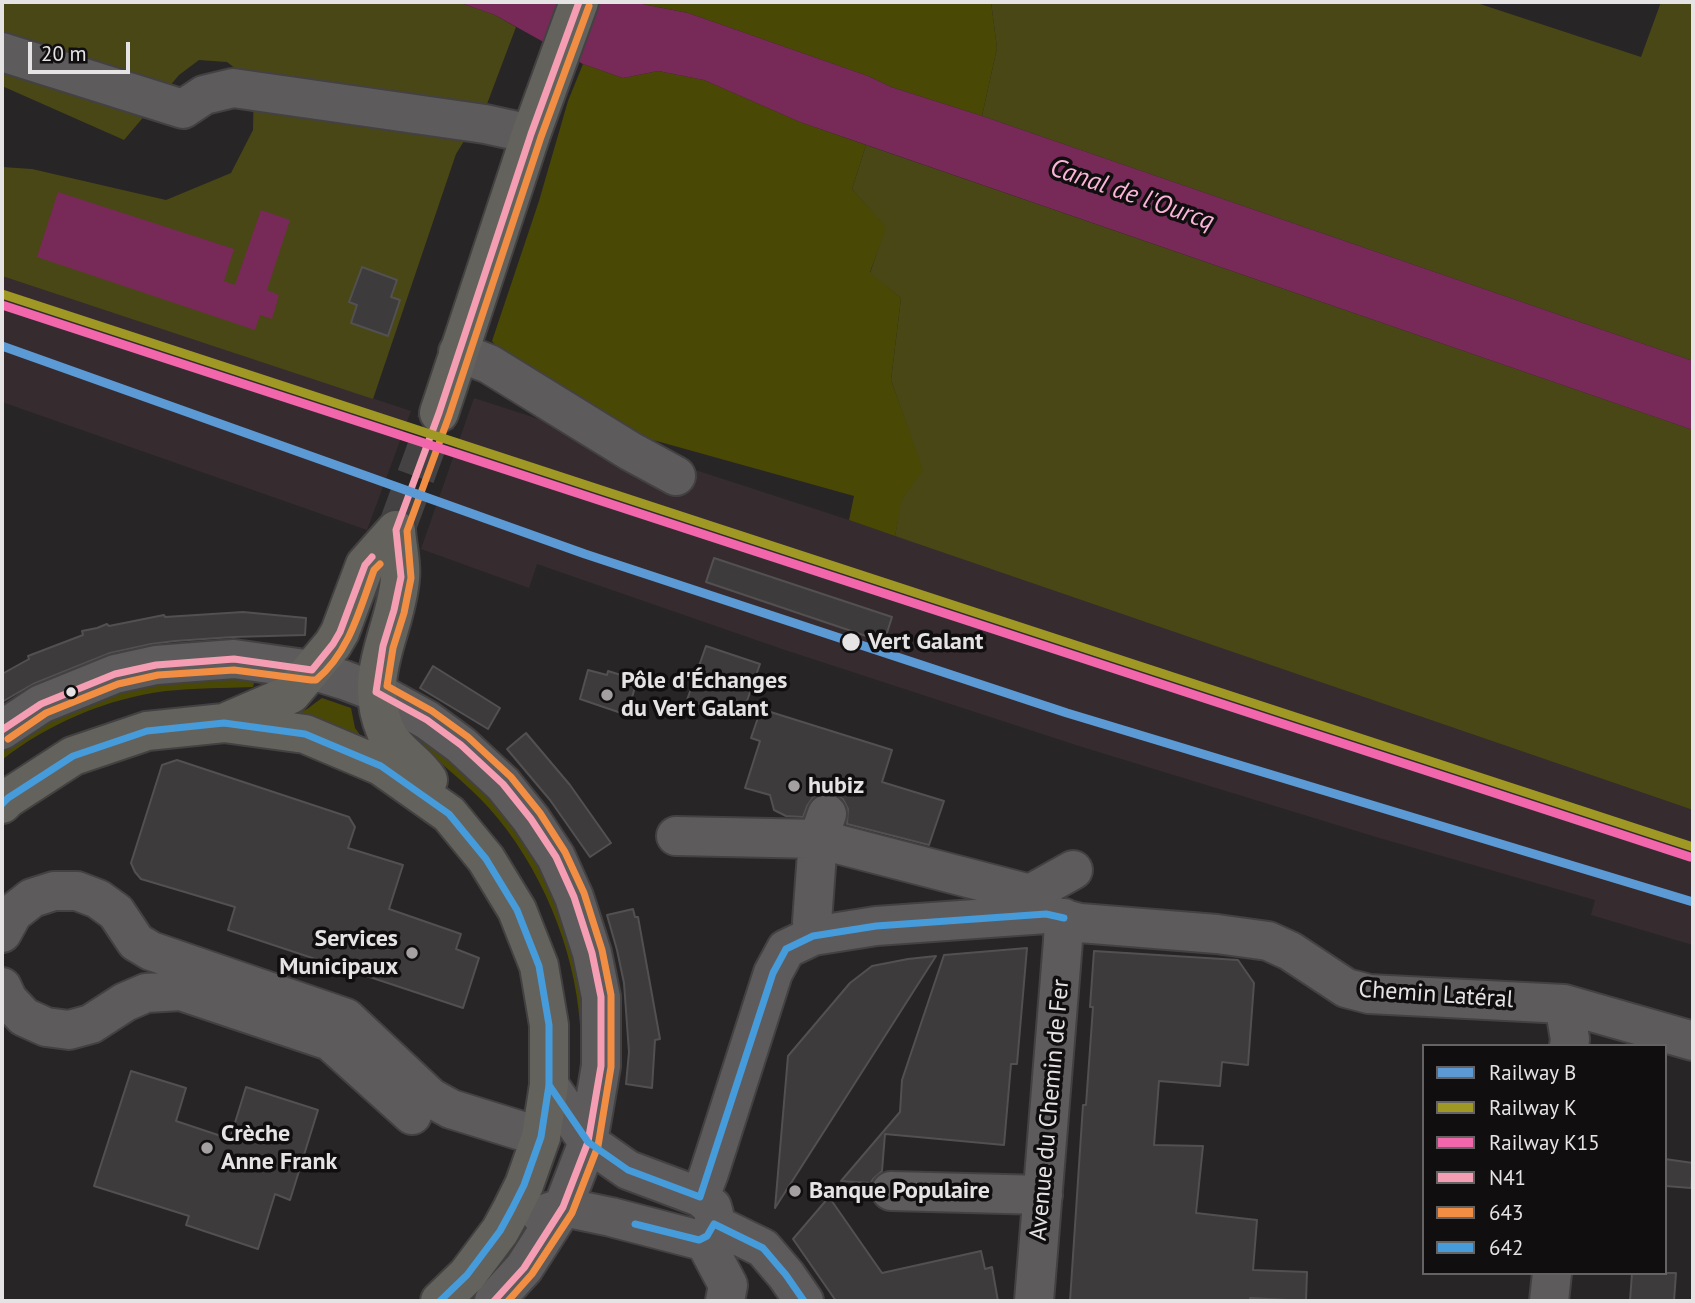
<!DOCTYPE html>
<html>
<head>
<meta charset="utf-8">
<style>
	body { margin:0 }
	#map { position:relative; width:1695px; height:1303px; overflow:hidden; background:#282526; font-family:"PT Sans",sans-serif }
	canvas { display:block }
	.frame { position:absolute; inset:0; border:4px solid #e6e3e4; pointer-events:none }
	.legend { position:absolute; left:1422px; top:1044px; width:245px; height:231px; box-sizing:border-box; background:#100e0f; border:2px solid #666364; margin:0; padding:9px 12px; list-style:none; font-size:21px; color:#e6e3e4 }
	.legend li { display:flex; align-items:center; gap:14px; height:35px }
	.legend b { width:35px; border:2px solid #666364 }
	.scale { position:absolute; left:28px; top:42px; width:102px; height:32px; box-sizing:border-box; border:4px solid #e6e3e4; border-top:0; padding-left:9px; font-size:21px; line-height:24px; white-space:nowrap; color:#e6e3e4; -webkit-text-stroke:5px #100e0f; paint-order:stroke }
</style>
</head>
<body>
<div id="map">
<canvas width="1695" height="1303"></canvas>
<div class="frame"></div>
<ul class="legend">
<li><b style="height:9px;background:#5c9ad6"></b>Railway B</li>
<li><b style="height:9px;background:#9f9825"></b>Railway K</li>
<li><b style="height:9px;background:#f266ac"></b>Railway K15</li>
<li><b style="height:9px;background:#f59eb3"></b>N41</li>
<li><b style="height:9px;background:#f28e43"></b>643</li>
<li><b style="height:9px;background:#469bdb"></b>642</li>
</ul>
<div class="scale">20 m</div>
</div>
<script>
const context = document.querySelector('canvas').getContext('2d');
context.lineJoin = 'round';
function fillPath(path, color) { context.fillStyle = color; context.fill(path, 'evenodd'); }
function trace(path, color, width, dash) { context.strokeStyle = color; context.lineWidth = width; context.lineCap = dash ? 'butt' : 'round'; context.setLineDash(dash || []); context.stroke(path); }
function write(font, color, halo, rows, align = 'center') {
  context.font = font + ' "PT Sans",sans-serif'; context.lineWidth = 7; context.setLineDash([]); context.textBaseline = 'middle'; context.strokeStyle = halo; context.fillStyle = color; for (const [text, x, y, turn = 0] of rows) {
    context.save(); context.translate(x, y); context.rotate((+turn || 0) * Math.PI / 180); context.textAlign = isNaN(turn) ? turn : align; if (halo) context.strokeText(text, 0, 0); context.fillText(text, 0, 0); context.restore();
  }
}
const built = new Path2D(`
	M2,276l409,135 -44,119 -365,-128z
	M474,398l375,122 844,290v135l-102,-30 4,-15 -219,-63 -297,-91 -297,-97 -245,-85 -8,24 -108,-39z`);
const green = new Path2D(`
	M632,2h359l6,46 -15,68 -91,-29 -23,-11 -180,-63z
	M583,64l40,14 35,-7 46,9 96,42 66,23 -14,44 35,38 -17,45 31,26 -10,82 33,90 -22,31 -7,35 -46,-16 5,-24 -219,-61 -125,-73 -18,-21 47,-140 29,-100z
	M204,680h41l9,3 -1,4c-29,1 -58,1 -87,4 -58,7 -119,33 -164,69v-9c45,-36 103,-57 158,-67 15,-2 29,-3 44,-4z
	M322,698l29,10 4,20 11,15 -79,-26 20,-8z
	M411,736h7l46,36 32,30 48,67 30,76 15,81 -12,73c2,-24 5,-50 3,-74 -5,-77 -40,-160 -91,-217 -24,-27 -53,-47 -78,-72z`);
const forest = new Path2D(`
	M2,2h456l37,13 21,12 -29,77 -31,50 -83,245 -371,-123v-109l30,2 134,31 65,-27 22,-43 1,-47 -27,-21 -28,-2 -20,15 -55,65 -122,-54z
	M991,2h483l167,55 20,-55h32v359l-711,-245 15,-68z
	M866,145l827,285v380l-798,-274 6,-35 22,-31 -32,-90 10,-82 -31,-25 16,-46 -34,-38z`);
const water = new Path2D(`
	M458,2h174l56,11 180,63 23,11 91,29 711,245v69l-893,-308 -96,-42 -46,-9 -35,7 -40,-14 -88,-49z
	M58,192l176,57 -10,32 11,4 26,-75 29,10 -23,70 12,5 -7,24 -12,-4 -5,15 -218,-73z`);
const building = new Path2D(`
	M362,267l35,13 -6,17 9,3 -12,36 -37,-13 6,-18 -8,-3z
	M714,558l178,59 -8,25 -178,-60z
	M243,612l63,6 -1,17 -72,2 -58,4 -24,3 -41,9 -77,31 -31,18v-28l27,-15 -1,-3 55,-21 -1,-4 15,-3 10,-4 2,2 55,-11 1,2z
	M706,646l54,18 -19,54 -54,-18z
	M433,666l67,42 -12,21 -68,-41z
	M588,670l19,5 1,-4 29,9 -10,35 -47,-16z
	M761,709l131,41 -10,32 62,19 -15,44 -82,-21 1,-15 -5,-10 -9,-6 -10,-1 -11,5 -6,9 -4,11 -17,-1 -12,-6 -4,-15 -25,-7 15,-47 -9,-3z
	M526,733l44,52 41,58 -21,14 -40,-57 -43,-51z
	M177,760l172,57 6,10 -7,21 55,17 -14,44 72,25 -5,15 23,9 -16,50 -235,-78 7,-23 -94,-28 -6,-7 -4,-9 31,-98z
	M633,909l2,8h3l22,122 -5,1 -3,48 -26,-4 3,-32 -5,-69 -7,-33 -10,-35z
	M1027,948l-10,116h-6l-7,81 -119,-11 -3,37 -9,8 -2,4 -30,-2 59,-69 2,-32 42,-125z
	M1094,951l144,9 16,23 -6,82 -26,-3 -2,24 -61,-5 -5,64 49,1 -7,67 61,7 -4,50 54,2 -1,29 -56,-3v3h-180l13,-196h3l7,-98h-3z
	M936,956l-97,152 -64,100 13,-152 62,-73 22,-17 36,-7z
	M131,1071l55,17 -10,33 54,18 16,-52 72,23 -28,90 -15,-6 -17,55 -72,-24 3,-9 -95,-30z
	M1665,1159l28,4 -2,25 -26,-2z
	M829,1197l53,76 99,-22 4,18 7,-2 6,34h-162l-43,-62z
	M1632,1273h44l-2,28h-44z`);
const majorTunnel = new Path2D(`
	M396,530l43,-117`);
const minor = new Path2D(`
	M2,52l181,57 21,-14 29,-7 252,36 46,10
	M458,352l31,12 141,87 46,25
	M2,730l39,-26 74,-30 41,-9 78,-6 78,11 32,10 32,12 51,28 34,25 42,39 28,35 25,38 18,40 18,56 9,44v69l-13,76 -25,65 -39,61 -30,33
	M676,836l142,3 212,55 43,-24
	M812,922l6,-83 9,-25
	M2,933l11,-20 19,-15 22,-7h23l21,8 18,13 20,30 15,9 195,67 85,80 20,11 90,28
	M2,987l6,13 16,17 22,10 23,3 22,-6 34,-22 21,-9 35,-2 149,50 82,74
	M1564,1004l6,35 -1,7
	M891,1191l152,4
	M700,1197l9,-24 64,-200 13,-24 27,-13 63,-10 170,-12 34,9 137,11 51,7 22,10 56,37 23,6 195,10 129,37
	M541,1215l22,-8 48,10 88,23 8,-4 7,-12v-10l-2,-7 -12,-10 -72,-27 -40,-28 -39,-57
	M714,1224l49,24 23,27 18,26
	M703,1238l25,47 -3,16
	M1034,1301l29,-360 1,-23
	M1549,1301l3,-28`);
const major = new Path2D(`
	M439,413l92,-279 48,-132
	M396,530c1,16 6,34 4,49 -5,55 -39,96 -14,153 8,19 31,30 42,48
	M224,723l67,-29 42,-50 7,-12 25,-67 31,-35
	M2,804l6,-6 65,-42 74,-25 77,-8 81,11 76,32 68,48 37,45 31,51 22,56 10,59v60l-8,52 -17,48 -12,24 -12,22 -33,44 -27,26`);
const bus1 = new Path2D(`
	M2,730l39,-26 74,-30 41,-9 78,-6 78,11 21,-26 7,-12 25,-67 7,-8
	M494,1301l30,-33 39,-61 25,-65 13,-76v-69l-9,-44 -18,-56 -18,-40 -25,-38 -28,-35 -42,-39 -34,-25 -51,-28 7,-46 11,-36 7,-33 -5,-47 43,-117 92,-279 48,-132`);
const bus2 = new Path2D(`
	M8,739l38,-26 72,-29 40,-9 76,-5 77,10h5c33,-27 44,-71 58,-110l6,-6
	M508,1301l24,-27 40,-61 26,-67 13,-79v-72l-9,-45 -18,-57 -19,-41 -25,-39 -29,-36 -43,-40 -36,-26 -45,-25 6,-38 11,-35 7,-35 -4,-47 42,-115 92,-279 48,-131`);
const bus3 = new Path2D(`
	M2,804l6,-6 65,-42 74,-25 77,-8 81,11 76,32 68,48 37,45 31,51 22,56 10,59v60l-8,52 -17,48 -12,24 -12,22 -33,44 -27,26
	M549,1085l39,57 40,28 72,27 73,-224 13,-24 27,-13 63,-10 170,-12 18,4
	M635,1224l64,16 8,-4 7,-12 49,24 23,27 18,26`);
const rail1 = new Path2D(`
	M2,346l583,208 482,159 626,189`);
const rail2 = new Path2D(`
	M2,294l1691,553`);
const rail3 = new Path2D(`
	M2,305l1688,552`);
const markers = [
	[851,642,10,"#e6e3e4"],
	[71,692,6,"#e6e3e4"],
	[607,695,7,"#a4a0a2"],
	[794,786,7,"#a4a0a2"],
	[412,953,7,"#a4a0a2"],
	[207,1148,7,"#a4a0a2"],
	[795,1191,7,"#a4a0a2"]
];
const stopNames = [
	["Vert Galant",868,642]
];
const poiNames = [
	["Pôle d'Échanges",621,681],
	["du Vert Galant",621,709],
	["hubiz",808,786],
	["Services",398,939,"right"],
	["Municipaux",398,967,"right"],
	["Crèche",221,1134],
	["Anne Frank",221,1162],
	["Banque Populaire",809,1191]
];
const streetNames = [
	["Chemin Latéral",1436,995,4],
	["Avenue du Chemin de Fer",1050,1110,-85]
];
const waterNames = [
	["Canal de l'Ourcq",1132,195,19]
];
fillPath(built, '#362c30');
fillPath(green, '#4a4805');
fillPath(forest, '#494715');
fillPath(water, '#772a57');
fillPath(building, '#3d3b3c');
trace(building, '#535051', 2);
trace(majorTunnel, '#444242', 38, [38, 19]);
trace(minor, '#444142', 42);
trace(major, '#444142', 42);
trace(minor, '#5d5b5c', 38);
trace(major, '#64625c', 38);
trace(bus1, '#f59eb3', 7);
trace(bus2, '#f28e43', 7);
trace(bus3, '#469bdb', 7);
trace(rail1, '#5c9ad6', 9);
trace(rail2, '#9f9825', 9);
trace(rail3, '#f266ac', 9);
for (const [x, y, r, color] of markers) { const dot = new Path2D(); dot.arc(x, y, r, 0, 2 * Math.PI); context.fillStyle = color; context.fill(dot); trace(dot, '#100e0f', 2.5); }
write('bold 24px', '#e6e3e4', '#100e0f', stopNames, 'left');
write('bold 24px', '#e6e3e4', '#100e0f', poiNames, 'left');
write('24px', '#e6e3e4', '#100e0f', streetNames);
write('italic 26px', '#fbb3d7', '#100e0f', waterNames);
</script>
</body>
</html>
